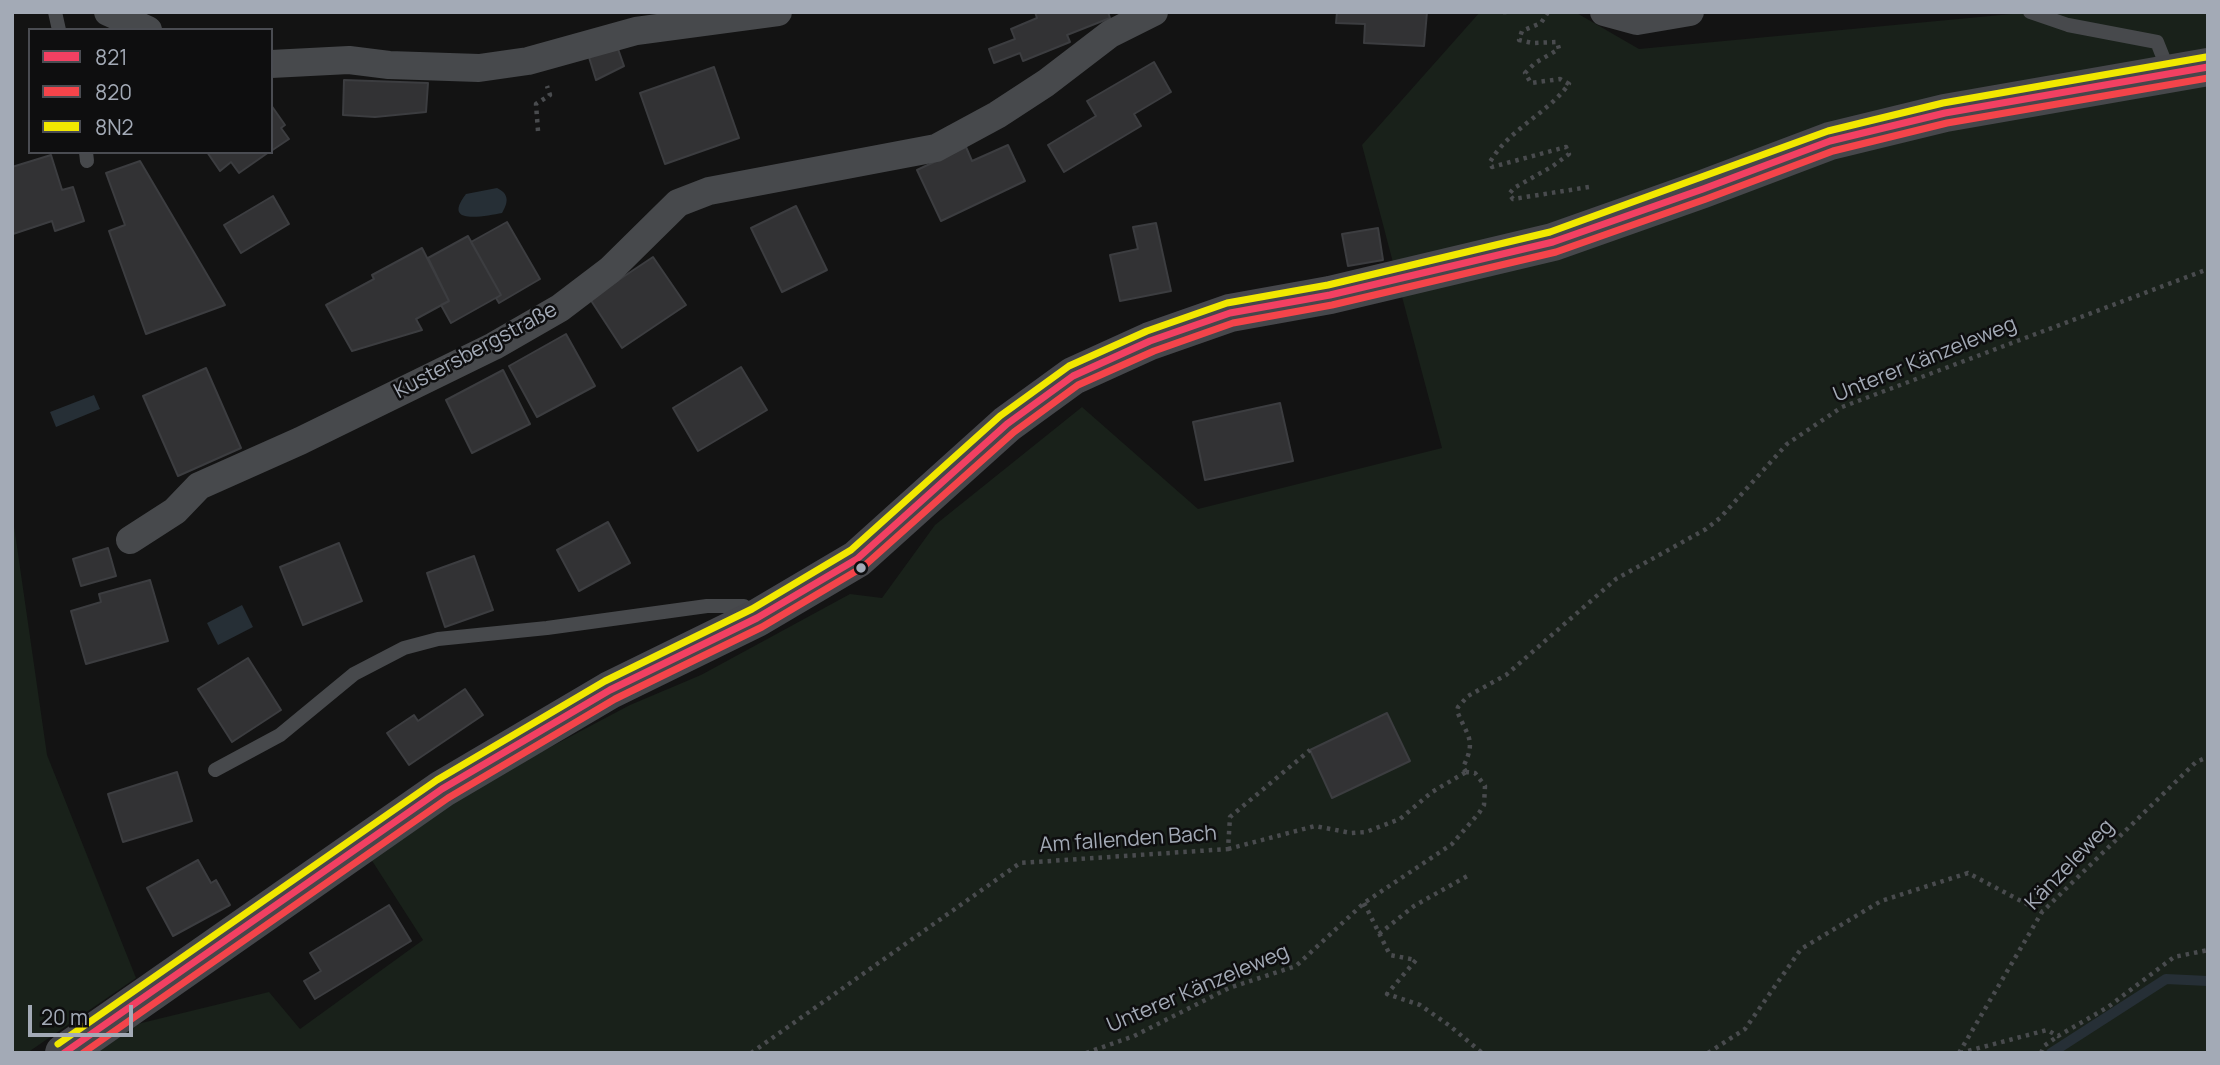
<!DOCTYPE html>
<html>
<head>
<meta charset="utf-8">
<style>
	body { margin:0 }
	#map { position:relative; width:2220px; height:1065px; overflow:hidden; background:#131313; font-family:Manrope,sans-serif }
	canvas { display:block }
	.frame { position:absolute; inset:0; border:14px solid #a3aab6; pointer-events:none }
	.legend { position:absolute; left:28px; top:28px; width:245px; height:126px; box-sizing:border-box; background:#0e0e0f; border:2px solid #4a4c52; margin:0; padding:9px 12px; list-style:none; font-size:21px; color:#a3aab6 }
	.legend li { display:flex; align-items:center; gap:14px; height:35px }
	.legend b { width:35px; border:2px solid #4a4c52 }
	.scale { position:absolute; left:28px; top:1005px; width:105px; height:32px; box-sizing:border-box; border:4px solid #a3aab6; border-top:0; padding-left:9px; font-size:21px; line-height:24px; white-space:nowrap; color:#a3aab6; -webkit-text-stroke:5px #0e0e0f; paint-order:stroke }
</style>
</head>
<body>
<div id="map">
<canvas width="2220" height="1065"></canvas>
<div class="frame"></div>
<ul class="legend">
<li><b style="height:9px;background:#f24062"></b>821</li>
<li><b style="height:9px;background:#f4444a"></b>820</li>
<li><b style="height:9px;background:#f1e800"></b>8N2</li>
</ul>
<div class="scale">20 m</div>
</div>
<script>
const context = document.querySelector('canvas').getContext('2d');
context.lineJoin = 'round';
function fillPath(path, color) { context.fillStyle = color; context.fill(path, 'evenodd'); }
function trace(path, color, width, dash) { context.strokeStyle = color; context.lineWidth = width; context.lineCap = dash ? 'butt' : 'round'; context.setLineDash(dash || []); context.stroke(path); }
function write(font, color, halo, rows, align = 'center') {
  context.font = font + ' Manrope,sans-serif'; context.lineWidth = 5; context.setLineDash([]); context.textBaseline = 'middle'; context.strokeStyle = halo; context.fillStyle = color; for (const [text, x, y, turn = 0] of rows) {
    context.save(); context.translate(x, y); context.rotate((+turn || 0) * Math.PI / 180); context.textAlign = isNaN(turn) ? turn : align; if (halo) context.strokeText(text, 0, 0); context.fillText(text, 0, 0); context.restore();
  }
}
const green = new Path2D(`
	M1480,12h95l64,37 394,-37h175v1041h-2122l35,-25 148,-36 31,37 123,-89 -54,-84 87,-59 174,-92 71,-30 149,-81 32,4 53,-73 147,-118 116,102 244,-61 -80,-303z
	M12,512l35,243 89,223 -109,75h-15z`);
const water = new Path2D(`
	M497,188c13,6 11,15 5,25 -17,3 -61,13 -36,-19z
	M94,395l6,14 -44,18 -6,-15z
	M242,605l11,22 -35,18 -11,-22z`);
const stream = new Path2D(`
	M2051,1053l115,-74 42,2`);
const building = new Path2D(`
	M1035,12h73l2,6 -43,17 3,7 -47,19 -3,-8 -26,10 -5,-14 26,-10 -4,-10 26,-11z
	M1337,12h90l-3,34 -60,-3 1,-19 -29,-1z
	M617,46l7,20 -28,14 -8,-26z
	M1154,62l17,30 -37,22 7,12 -77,46 -16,-27 48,-29 -9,-15z
	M714,67l25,71 -74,26 -25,-71z
	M344,80l84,3 -2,29 -51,5 -32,-2z
	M271,105l14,20 -4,3 8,11 -18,12z
	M1008,145l17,36 -84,40 -24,-51 49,-23 6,14z
	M207,152h62l-30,21 -8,-11 -11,9z
	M51,155l11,35 11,-3 11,34 -29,10 -3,-10 -39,13 -1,-67z
	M140,161l85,144 -79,29 -37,-103 16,-6 -19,-52z
	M273,196l16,28 -48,29 -17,-28z
	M796,206l31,64 -45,22 -31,-64z
	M507,222l33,57 -41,24 -3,-5 5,-3 -30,-53z
	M1156,223l15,68 -51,10 -10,-46 28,-6 -5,-22z
	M1378,228l5,32 -35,6 -6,-32z
	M468,236l33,59 -50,28 -10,-18 8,-4 -21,-43z
	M422,248l27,53 -33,18 6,11 -70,21 -26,-46 48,-26 -2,-4z
	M653,257l33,48 -64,43 -32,-49z
	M566,334l29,52 -58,31 -28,-51z
	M741,367l26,43 -69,41 -25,-43z
	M206,368l35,80 -63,28 -35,-80z
	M503,370l27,54 -58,29 -26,-53z
	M1280,403l13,58 -88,19 -12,-58z
	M608,522l22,41 -51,28 -22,-41z
	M339,543l23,58 -59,24 -23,-58z
	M108,548l8,28 -35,10 -8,-27z
	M474,556l19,54 -48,17 -18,-54z
	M150,580l18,61 -82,23 -15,-53 30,-9 -2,-8z
	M248,658l33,52 -49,32 -34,-53z
	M465,689l18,26 -74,50 -22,-32 27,-18 4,6z
	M1387,713l23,48 -78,37 -22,-48z
	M177,772l15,49 -69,21 -15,-48z
	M198,860l13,23 5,-3 14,25 -57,31 -26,-48z
	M389,905l22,36 -96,58 -11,-18 17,-10 -11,-18z`);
const path = new Path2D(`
	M1503,12h5
	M1548,12l-7,11 -19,8 -3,9 13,3 25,-1 2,7 -24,14 -10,10 6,10 29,-4 9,5c-22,30 -60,45 -79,78l2,5 74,-20 3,7 -16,12 -39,22 -5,6 4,5 76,-12
	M538,131l-2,-27 14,-9 -3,-9
	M1466,772l-3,-5c14,-27 4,-31 -6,-56l1,-4 10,-11 38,-21 110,-96 90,-50 14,-11 67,-74 55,-37 366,-138
	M1228,849l87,-23 36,7 15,-1 34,-13 32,-27 34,-20
	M1364,903l26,52 26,5 -29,34 33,11 30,21 32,27
	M1379,934l35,-28 55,-31
	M751,1053l269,-190 208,-14 2,-32 80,-67
	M1086,1053l48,-17 95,-48 67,-22 68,-63 88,-59 27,-31 5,-8 1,-19 -10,-13 -9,-1
	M1708,1053l37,-24 56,-80 80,-48 87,-28 74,39
	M1959,1053l83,-141 154,-150 12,-5
	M1960,1053l87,-23 11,6 50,-29 66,-50 34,-7
	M2041,1053l3,-7 14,-10`);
const service = new Path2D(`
	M55,12l4,18
	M2030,12l38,13 89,17 12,30
	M86,152l1,9
	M215,770l65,-35 74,-61 50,-26 34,-9 109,-11 160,-22h37l9,8`);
const minor = new Path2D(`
	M108,12l40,18
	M1604,12l33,9 53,-9
	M271,64l78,-4 40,5 90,3 49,-7 108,-30 142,-19
	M130,540l45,-29 24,-25 101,-45 194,-95 66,-38 50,-38 68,-67 31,-12 227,-43 61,-33 49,-32 64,-49 44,-22`);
const secondary = new Path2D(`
	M64,1053l378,-264 168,-99 147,-72 100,-59 150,-135 66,-48 77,-35 80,-28 100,-18 223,-53 150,-53 127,-48 115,-28 263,-46`);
const bus1 = new Path2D(`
	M64,1053l378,-264 168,-99 147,-72 100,-59 150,-135 66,-48 77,-35 80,-28 100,-18 223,-53 150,-53 127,-48 115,-28 263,-46`);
const bus2 = new Path2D(`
	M83,1053l365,-255 167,-99 147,-72 101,-60 151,-135 64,-47 76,-34 79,-28 99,-18 224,-53 150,-53 127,-48 114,-28 261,-45`);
const bus3 = new Path2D(`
	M58,1044l379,-264 168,-99 147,-72 99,-59 149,-134 69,-50 78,-35 80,-28 101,-18 222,-53 278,-101 115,-28 263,-46`);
const markers = [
	[861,568,6,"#a3aab6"]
];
const streetNames = [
	["Kustersbergstraße",476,351,-28],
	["Unterer Känzeleweg",1925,360,-22],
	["Am fallenden Bach",1128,840,-4],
	["Känzeleweg",2070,865,-46],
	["Unterer Känzeleweg",1198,989,-23]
];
fillPath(green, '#19211a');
fillPath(water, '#262f36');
trace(stream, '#262f36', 10);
fillPath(building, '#323234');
trace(building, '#3c3d40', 2);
trace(path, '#494b4e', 4.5, [3.5, 5]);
trace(service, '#47494c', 14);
trace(minor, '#47494c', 28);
trace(secondary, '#46474b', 38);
trace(bus1, '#f24062', 7);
trace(bus2, '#f4444a', 7);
trace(bus3, '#f1e800', 7);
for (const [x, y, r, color] of markers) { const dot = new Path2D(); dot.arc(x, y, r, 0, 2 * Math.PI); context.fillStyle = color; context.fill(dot); trace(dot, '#0e0e0f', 2.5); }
write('21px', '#a3aab6', '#0e0e0f', streetNames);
</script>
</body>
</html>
